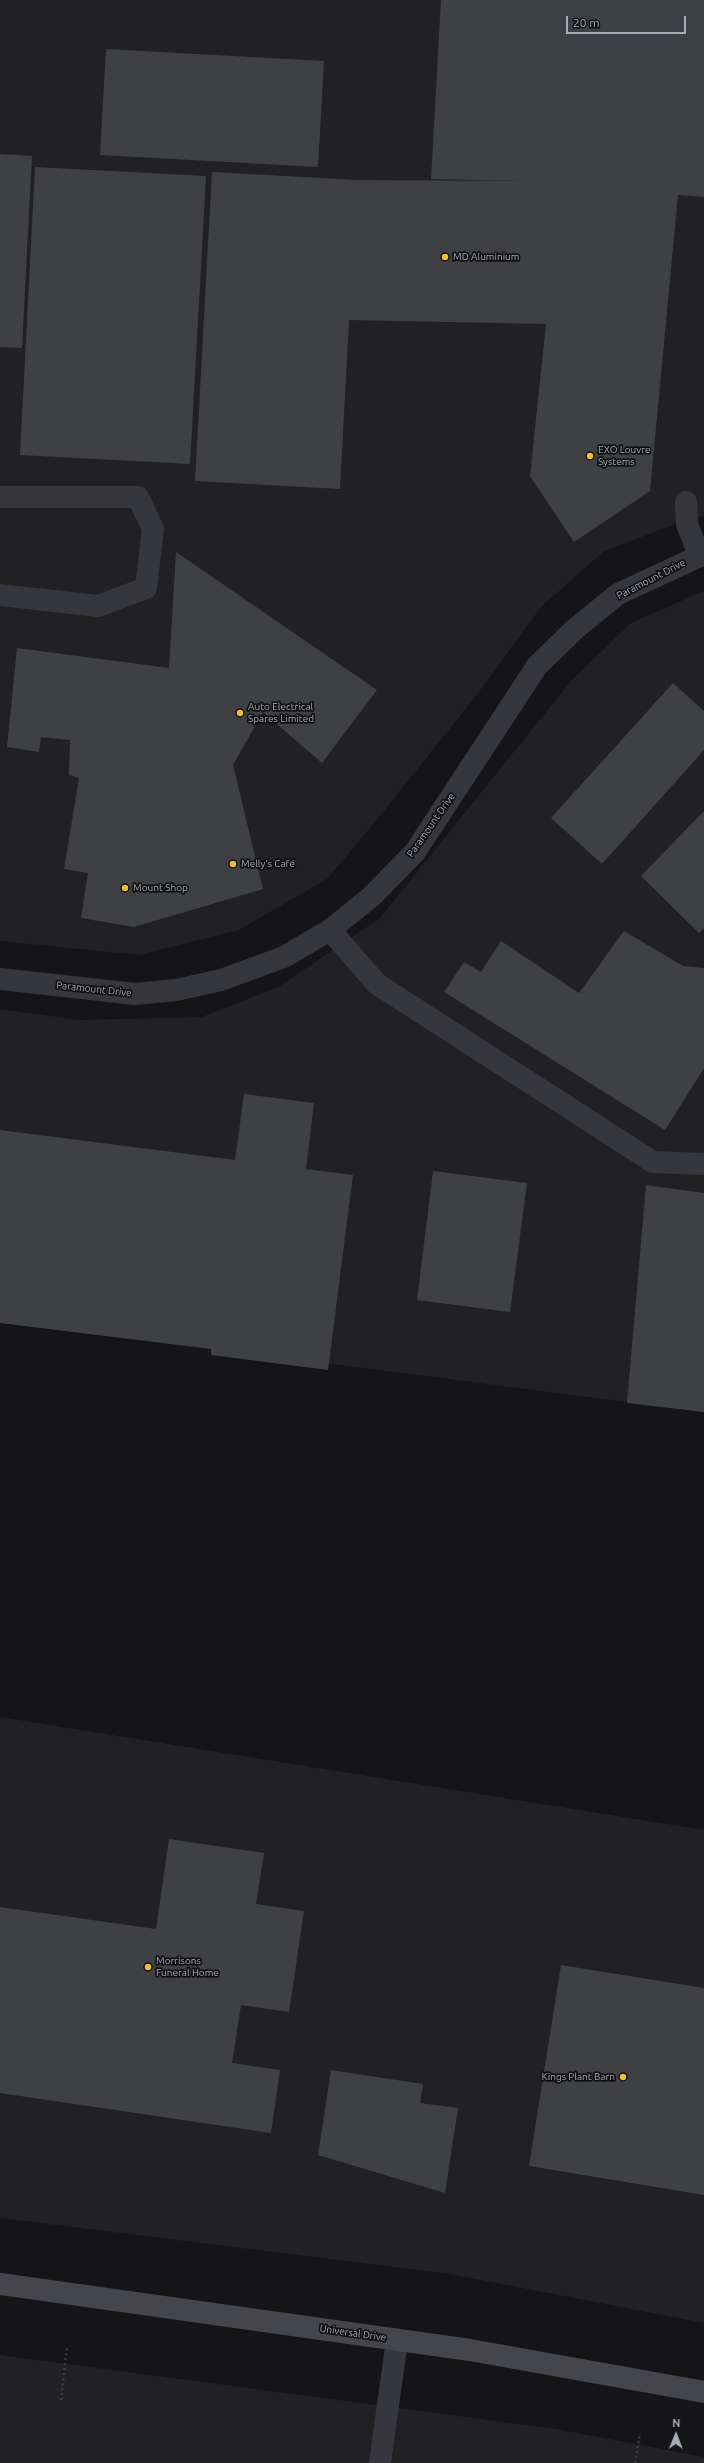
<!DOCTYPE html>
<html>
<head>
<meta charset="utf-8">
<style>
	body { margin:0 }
	#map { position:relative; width:704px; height:2463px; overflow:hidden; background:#151517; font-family:Ubuntu,sans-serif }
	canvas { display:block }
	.north { position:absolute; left:656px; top:2415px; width:40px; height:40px; -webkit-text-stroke:3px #101012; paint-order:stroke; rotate:1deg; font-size:11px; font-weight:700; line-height:16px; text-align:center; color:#a7abb7 }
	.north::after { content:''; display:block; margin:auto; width:14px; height:18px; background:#a7abb7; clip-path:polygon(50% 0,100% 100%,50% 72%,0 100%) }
	.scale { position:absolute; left:566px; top:16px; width:120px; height:18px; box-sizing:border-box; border:2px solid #a7abb7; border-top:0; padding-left:5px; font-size:12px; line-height:14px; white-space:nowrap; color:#a7abb7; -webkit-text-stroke:3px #101012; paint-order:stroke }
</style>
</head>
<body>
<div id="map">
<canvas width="704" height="2463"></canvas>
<div class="north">N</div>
<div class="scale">20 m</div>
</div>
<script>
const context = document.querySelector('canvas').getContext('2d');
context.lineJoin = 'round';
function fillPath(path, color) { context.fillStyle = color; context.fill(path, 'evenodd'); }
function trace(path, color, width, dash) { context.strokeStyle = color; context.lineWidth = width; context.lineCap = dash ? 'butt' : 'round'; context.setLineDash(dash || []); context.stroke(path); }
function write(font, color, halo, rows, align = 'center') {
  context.font = font + ' Ubuntu,sans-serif'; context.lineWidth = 3.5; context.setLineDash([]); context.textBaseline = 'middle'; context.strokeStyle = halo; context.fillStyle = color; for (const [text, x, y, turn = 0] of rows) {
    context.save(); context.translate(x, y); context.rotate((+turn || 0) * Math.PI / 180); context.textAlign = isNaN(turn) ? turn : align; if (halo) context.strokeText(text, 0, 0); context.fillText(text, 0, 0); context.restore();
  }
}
const built = new Path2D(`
	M0,0h704v516l-19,4 -82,32 -62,55 -65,89 -105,131 -44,52 -88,51 -100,25 -139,-14z
	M704,591v821l-704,-91v-312l79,11 123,-3 78,-31 100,-68 191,-237 60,-58z
	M0,1717l704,113v493l-254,-49 -450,-56z
	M0,2355l556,74 148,28v6h-704z`);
const building = new Path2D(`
	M441,0h263v197l-26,-2 -28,296 -76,51 -44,-66 16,-152 -197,-4 -9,169 -145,-8 17,-309 145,8 168,1 -94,-2z
	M106,49l218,12 -6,106 -218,-12z
	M0,154l32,2 -10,192 -22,-1z
	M35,167l171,9 -16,288 -170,-9z
	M176,552l201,138 -55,73 -59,-51 -30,53 30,124 -129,38 -53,-9 7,-45 -24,-4 15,-91 -10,-3 1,-35 -29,-3 -2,15 -32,-5 10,-99 152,20z
	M673,683l31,28v39l-102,114 -51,-46z
	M704,811v117l-5,5 -58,-57z
	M624,931l59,35 21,2v100l-39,62 -221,-138 20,-30 17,10 20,-31 78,52z
	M244,1094l70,9 -8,66 47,6 -25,195 -117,-15v-6l-211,-26v-193l235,30z
	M433,1171l94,12 -17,129 -93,-12z
	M646,1185l58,8v219l-77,-9z
	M169,1839l95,14 -8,51 48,7 -15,101 -48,-7 -9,58 48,7 -9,63 -271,-40v-186l156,22z
	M561,1965l143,23v207l-175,-29z
	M331,2070l92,14 -3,19 38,5 -13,85 -127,-38z`);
const path = new Path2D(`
	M61,2400l6,-54
	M635,2463l5,-30`);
const service = new Path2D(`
	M0,497h138l15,32 -7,59 -48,18 -98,-11
	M686,502l1,22 12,31
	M330,930l47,54 276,178 51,2
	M380,2463l17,-123`);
const minor = new Path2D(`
	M0,979l135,15 41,-4 45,-10 63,-23 46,-27 42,-34 43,-44 122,-186 38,-37 43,-35 86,-40`);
const secondary = new Path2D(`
	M0,2284l470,66 234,42`);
const markers = [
	[445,257,4,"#f3bd31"],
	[590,456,4,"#f3bd31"],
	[240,713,4,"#f3bd31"],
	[233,864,4,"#f3bd31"],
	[125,888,4,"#f3bd31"],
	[148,1967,4,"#f3bd31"],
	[623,2077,4,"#f3bd31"]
];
const poiNames = [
	["MD Aluminium",453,257],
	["EXO Louvre",598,450],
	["Systems",598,462],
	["Auto Electrical",248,707],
	["Spares Limited",248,719],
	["Melly's Café",241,864],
	["Mount Shop",133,888],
	["Morrisons",156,1961],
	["Funeral Home",156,1973],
	["Kings Plant Barn",615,2077,"right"]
];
const streetNames = [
	["Paramount Drive",651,579,-27],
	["Paramount Drive",431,825,-55],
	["Paramount Drive",94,989,6],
	["Universal Drive",353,2333,8]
];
fillPath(built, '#212124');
fillPath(building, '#3f4044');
trace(path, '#3c3e43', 2.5, [2, 3]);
trace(service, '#36373c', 22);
trace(minor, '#36373c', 22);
trace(secondary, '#44464c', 22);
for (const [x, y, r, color] of markers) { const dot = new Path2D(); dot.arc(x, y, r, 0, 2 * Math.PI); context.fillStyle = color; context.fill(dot); trace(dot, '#101012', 1.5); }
write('10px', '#a7abb7', '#101012', poiNames, 'left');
write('10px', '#a7abb7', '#101012', streetNames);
</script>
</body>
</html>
